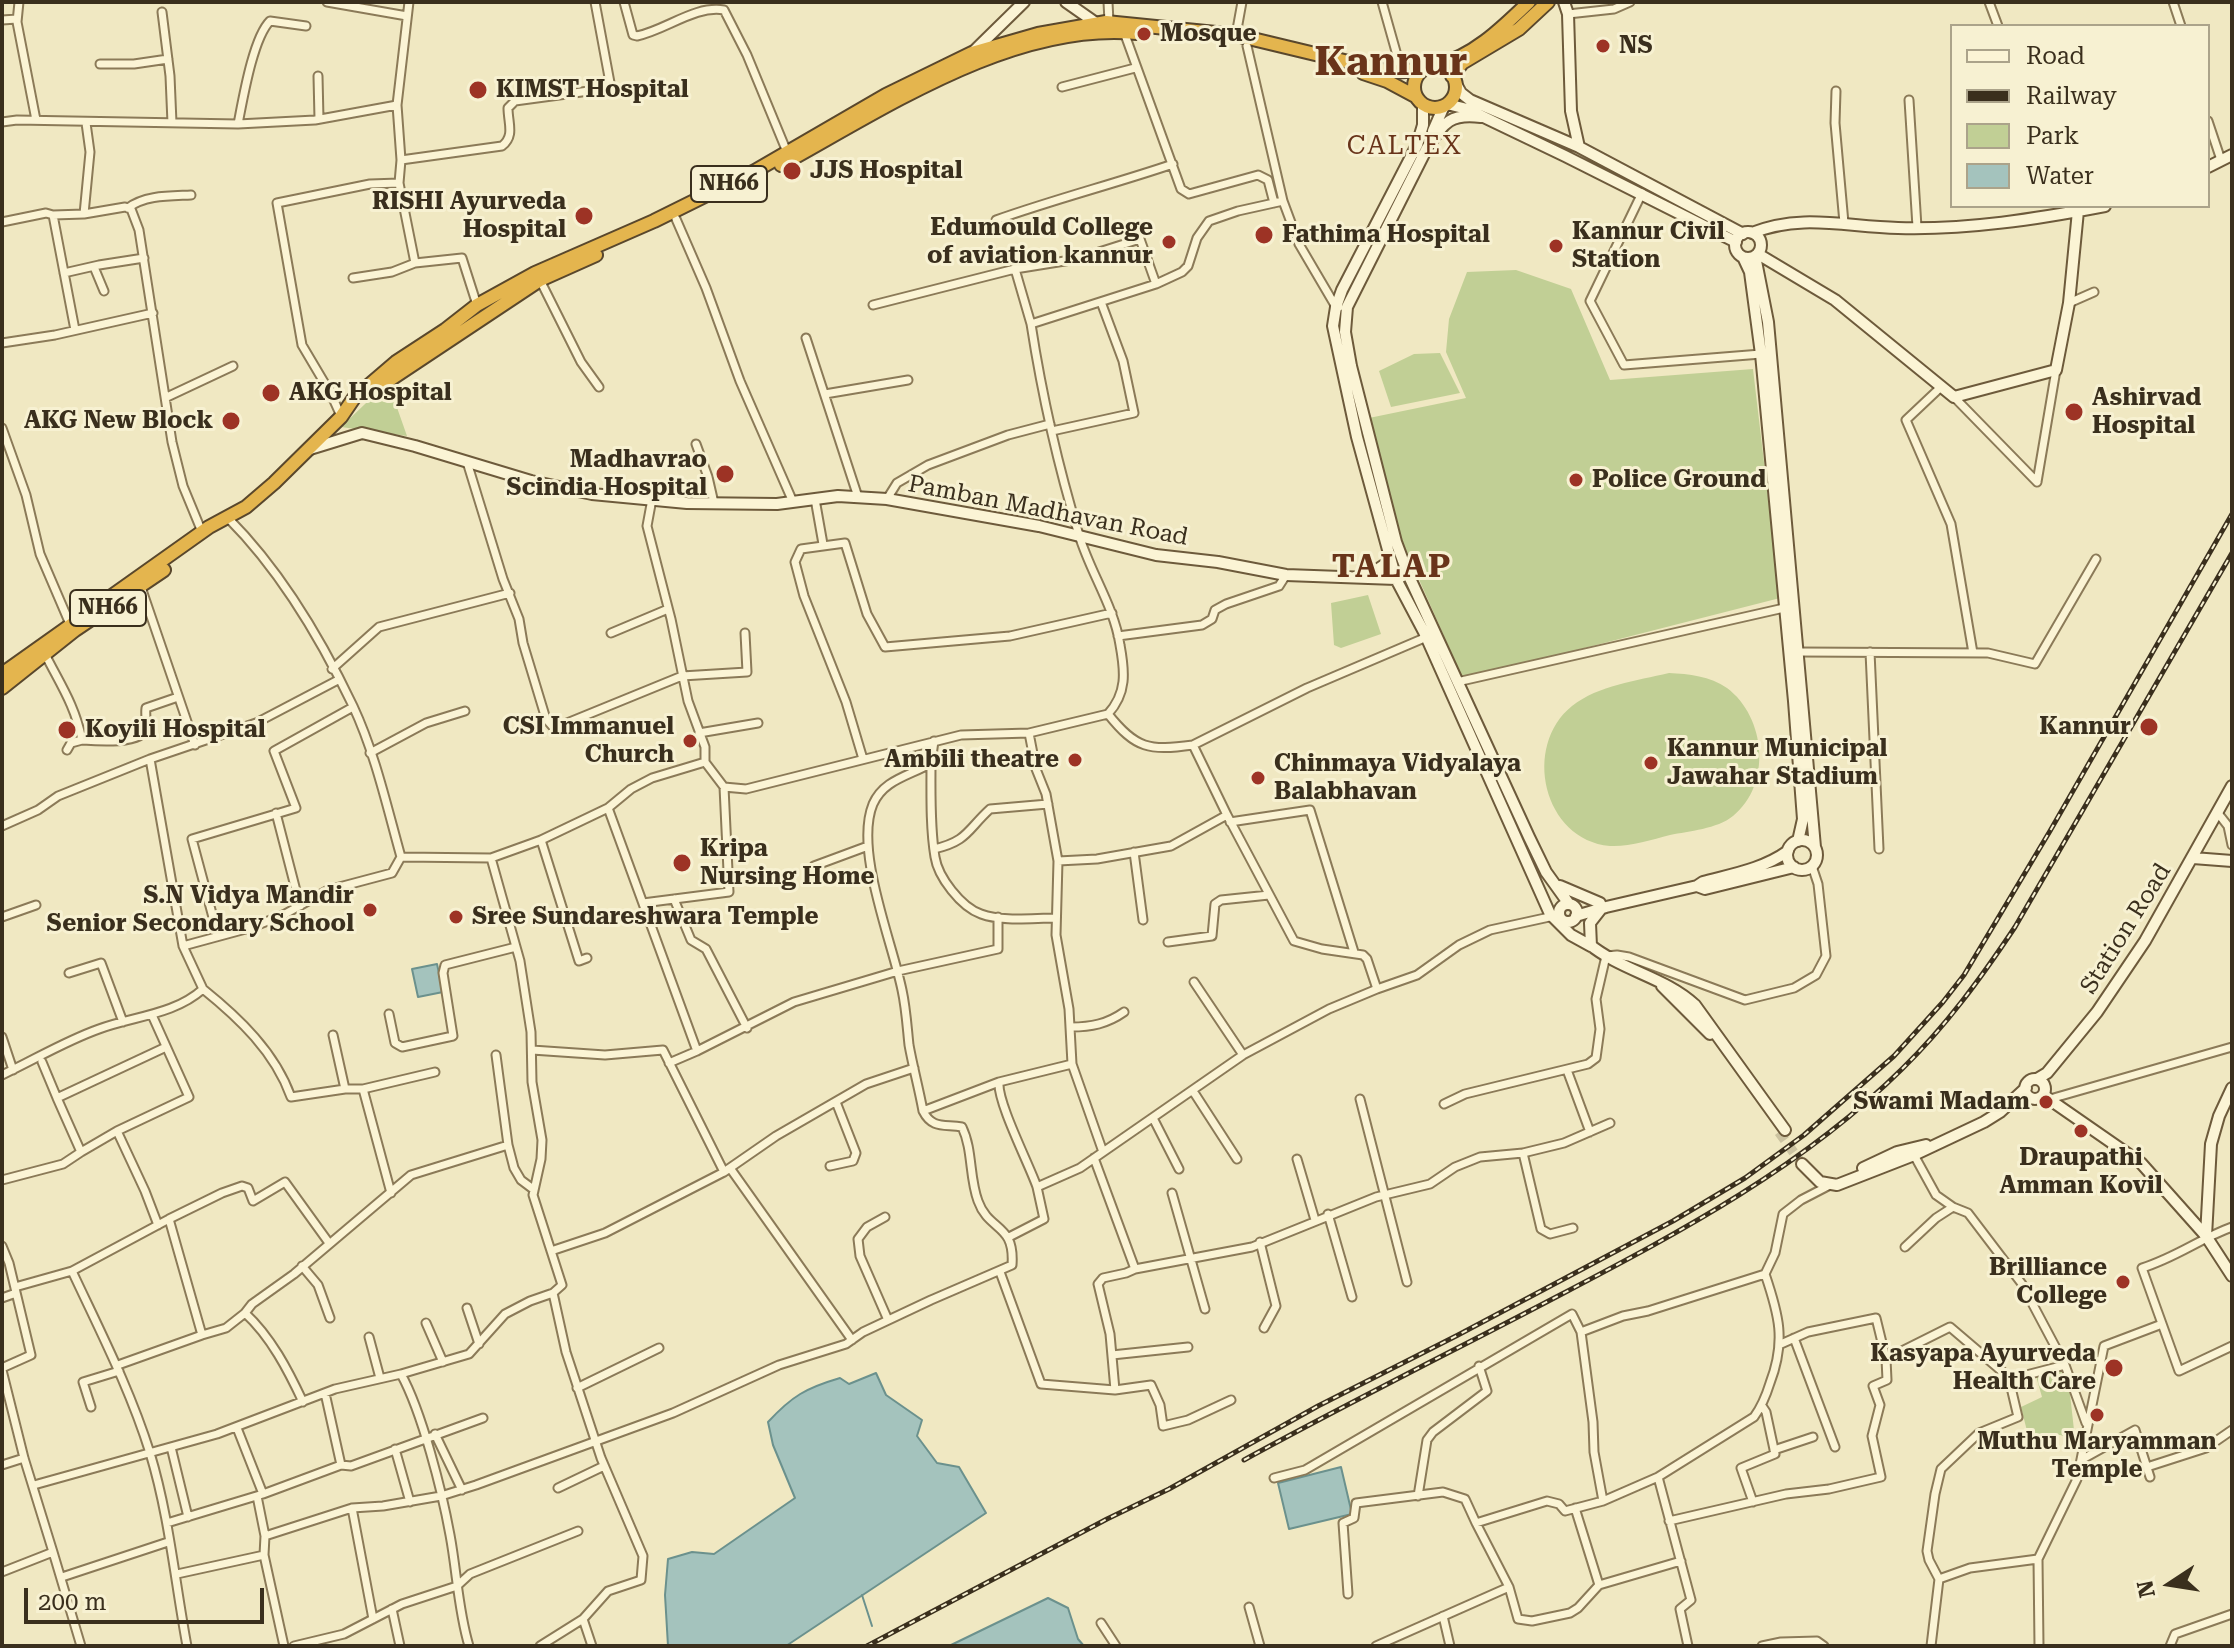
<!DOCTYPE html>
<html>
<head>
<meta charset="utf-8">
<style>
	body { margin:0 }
	#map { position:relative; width:2234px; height:1648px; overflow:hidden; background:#f0e8c2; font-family:"Roboto Serif",serif }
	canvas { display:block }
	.frame { position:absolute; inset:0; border:4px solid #3a2f1d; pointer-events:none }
	.legend { position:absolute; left:1950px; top:24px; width:260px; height:184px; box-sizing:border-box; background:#f7f1d2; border:2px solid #aba38a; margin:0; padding:10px 14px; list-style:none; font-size:24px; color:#3a2f1d }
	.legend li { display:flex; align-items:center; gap:16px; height:40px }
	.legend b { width:40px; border:2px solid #aba38a }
	.north { position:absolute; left:2130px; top:1544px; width:80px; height:80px; -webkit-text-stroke:6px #f7f1d2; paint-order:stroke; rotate:258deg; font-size:22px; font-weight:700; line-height:32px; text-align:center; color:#3a2f1d }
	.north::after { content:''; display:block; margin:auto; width:28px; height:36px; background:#3a2f1d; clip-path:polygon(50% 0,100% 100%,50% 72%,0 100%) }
	.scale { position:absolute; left:24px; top:1588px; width:240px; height:36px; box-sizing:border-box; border:4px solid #3a2f1d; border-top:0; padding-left:10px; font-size:24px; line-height:28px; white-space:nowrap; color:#3a2f1d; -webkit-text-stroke:6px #f7f1d2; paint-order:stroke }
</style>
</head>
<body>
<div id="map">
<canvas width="2234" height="1648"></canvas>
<div class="frame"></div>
<ul class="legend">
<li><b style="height:10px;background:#fbf4d5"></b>Road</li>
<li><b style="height:10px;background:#3a2f1d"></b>Railway</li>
<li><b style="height:22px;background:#c1cf95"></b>Park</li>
<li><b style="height:22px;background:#a4c3bd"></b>Water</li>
</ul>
<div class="north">N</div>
<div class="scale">200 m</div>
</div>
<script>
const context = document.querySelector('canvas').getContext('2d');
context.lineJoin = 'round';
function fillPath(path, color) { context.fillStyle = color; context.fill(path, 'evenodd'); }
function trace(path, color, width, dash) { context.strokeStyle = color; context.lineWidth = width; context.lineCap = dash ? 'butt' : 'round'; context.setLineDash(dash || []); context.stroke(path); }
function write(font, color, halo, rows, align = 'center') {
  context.font = font + ' "Roboto Serif",serif'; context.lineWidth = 6; context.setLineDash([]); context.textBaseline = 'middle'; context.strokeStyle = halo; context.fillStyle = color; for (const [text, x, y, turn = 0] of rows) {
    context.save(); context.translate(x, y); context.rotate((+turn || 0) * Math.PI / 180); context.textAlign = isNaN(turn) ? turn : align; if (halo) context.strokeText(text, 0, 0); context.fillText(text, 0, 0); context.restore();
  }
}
const green = new Path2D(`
	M1516,270l55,19 39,91 143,-11 27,229 -317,81 -61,-138 -33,-123 97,-20 -20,-46 3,-33 18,-47z
	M1440,353l20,40 -69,14 -12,-36 35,-17z
	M388,382l19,54 -66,-9z
	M1368,595l13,39 -40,14 -7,-3 -3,-42z
	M1669,673c20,1 41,3 58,15 39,29 45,97 6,128 -16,13 -44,15 -63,19 -19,5 -41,12 -60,11 -67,-6 -88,-100 -38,-140 27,-21 64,-25 97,-33z
	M2055,1371h6l9,23 5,45 -15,-4h-32l-7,-28 21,-10 -6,-21z`);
const water = new Path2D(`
	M437,964l6,28 -25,5 -6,-28z
	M876,1373l10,22 36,25 -5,16 20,27 22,4 27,46 -200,133h-118l-3,-51 3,-36 24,-7 22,2 81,-56 -22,-53 -5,-23c24,-26 38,-34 72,-44l9,6z
	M1341,1467l11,47 -63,15 -11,-46z
	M1048,1598l20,10 10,31 6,7h-135z`);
const stream = new Path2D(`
	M862,1595l10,31`);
const secondaryTunnel = new Path2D(`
	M1779,1132l23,32`);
const street = new Path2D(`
	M19,2l-2,20 19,98
	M327,2l80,14
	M409,2l-12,103 4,55 -2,23 16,80 47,-5 15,47
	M624,2l9,33 4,1c29,-6 58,-31 87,-26l23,45 40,97
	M1108,2l1,20
	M1382,2l20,71
	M1989,2l9,24
	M2173,2l8,24
	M162,12l8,64 2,47
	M1568,14l46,-5 16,-7
	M2,20l15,-1
	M1124,32l57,157 8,5 69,-19 10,5 6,23
	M1236,35l6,-33
	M1247,46l36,155 16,43 37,63h3
	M100,64h34l34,-5
	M318,76l1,43
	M1062,87l73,-19
	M1836,91l-1,32 9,100
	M1909,100l8,127
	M2208,121l13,39
	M2,122l15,-2 221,4 77,-4 82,-15
	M86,123l4,29 -6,62 41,-7 6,2 8,21 33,212 11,44 19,46
	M238,124c5,-25 15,-86 32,-103l36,5
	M401,160l101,-14c13,-10 6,-23 6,-38l7,-7 96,-13 -16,-86
	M1642,193l-52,108 34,64 137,-11
	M128,208c17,-13 42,-12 63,-13
	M676,219l30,69 34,93 53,121
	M996,220c59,-21 118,-36 177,-56
	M2,222l44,-9 7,2
	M94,267l10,24
	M1015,269l16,55
	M64,273l35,-8 45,-7
	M353,278l39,-6 23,-9
	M540,280l41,82 18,25
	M2069,303l25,-11
	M873,305l142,-36 62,-10 63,-20 16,45
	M75,330l-22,-115 31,-1
	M806,338l52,159
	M2,343l53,-8 98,-22
	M1942,386l-36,34 45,104 22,129
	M825,394l83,-14
	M167,397l66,-31
	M1954,397l83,85
	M341,416l-10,-22 -29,-49 -25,-142 93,-19 29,-1
	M2,428l24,67 14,59 30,70
	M1052,431l82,-18 -11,-52 -22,-59
	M696,444l12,33 6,26
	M467,462l36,117 16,40 4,24 23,76 7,8 9,-2 120,-49 65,-4 -2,-39
	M2037,482l19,-112
	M652,499l-5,27 24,93 17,82 17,46v15
	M815,499l8,45
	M887,499l10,-16 31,-18 80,-30 42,-11
	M228,518c52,52 93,121 125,188 22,47 34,101 48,151l90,1 50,-18 44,-21 23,-11 23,-19 21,-11 53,-16 19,25 22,2 215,-54 68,-2
	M141,587l54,158
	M611,633l57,-24
	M1118,636l84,-11 10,-6 3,-9 11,-6 53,-18 7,-11
	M1799,652l189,1 47,11 61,-105
	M1870,652l9,197
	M45,654c15,30 30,51 37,86l-11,3 -4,7
	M332,669l47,-42 131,-34
	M1457,682l327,-74
	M1108,714l-79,19 7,36 10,25 12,67 39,-2 74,-13 56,-31 67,126 28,8 41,6 4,4 10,30 40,-14 42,-30 31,-15 64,-14
	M699,733l59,-10
	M82,740c13,1 61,5 64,-12 1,-6 -1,-13 0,-20l32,-11
	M1193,745c-44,6 -57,4 -85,-31 19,-21 17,-42 12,-69 -6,-39 -30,-73 -41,-110 -21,-69 -37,-140 -48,-211l125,-40 26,-12 6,-6 9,-28 12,-17 29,-10 45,-10
	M370,753l56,-30 39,-12
	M150,759l106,-36 82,-43
	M863,759l-17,-57 -42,-106 -9,-34 6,-13 44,-6 22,71 18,33 125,-11 102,-23
	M931,763c0,30 -1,64 4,94 3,20 26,50 46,57 22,8 51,4 75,4
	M608,808l89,243 97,-49 104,-31 100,-22v-32
	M2217,812l11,14 4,19
	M276,813l24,93
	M1227,815l-34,-70 114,-57 122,-52
	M1230,822l80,-12 44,142
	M2,826l36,-16 20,-14 92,-37 33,187 20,43c-29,26 -69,27 -104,40 -34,12 -65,31 -97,46
	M541,840l38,121 8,-3
	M934,849c34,-8 33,-19 56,-40l58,-5
	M1134,852l9,68
	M491,858l29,103 11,71 1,50 10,58 -1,19 -8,36 29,90 -9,8 13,59 35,106 42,98 -2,24 -33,11 -25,28 -43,27
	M1058,861l-2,74 13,74 3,55 31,88
	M814,866l54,-20
	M674,899l17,41 15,9 41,79
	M643,903l86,-11 -5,-105
	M2,917l34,-12
	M218,936l-26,-97 104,-31 -22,-57 79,-44
	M1168,942l44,-6 3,-32 6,-4 48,-5
	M183,946l70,-19 32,-13 43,-24 64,-17 9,-16
	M69,973l32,-10 22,59
	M1194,982l49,73
	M203,989c36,29 72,63 88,108l54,-8h18l28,104
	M389,1014l6,29 7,4 51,-11 -10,-63 2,-8 71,-18
	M152,1015l37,82 -72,34 -36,21 -24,-54 109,-51
	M1071,1027c20,0 36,-3 53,-15
	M333,1035l12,54
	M2,1037l11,33
	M532,1050l73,5 58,-5 61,122
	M496,1055l12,90 6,23 7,12 12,9
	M42,1062l15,36
	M669,1063l28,-12
	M1567,1070l23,62
	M363,1089l72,-17
	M1193,1091l44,68
	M1360,1099l47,183
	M2050,1099l182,-52
	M1444,1104l21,-10 123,-30 8,-6 4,-29 -4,-30 10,-43 11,-1 12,2 116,43 49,-12 22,-13 10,-19 -8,-72 -6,-18
	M923,1111l76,-29
	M1153,1118l26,51
	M117,1131l28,60 13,34
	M1523,1153l18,76 9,5 23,-6
	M1914,1155l22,40 17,12
	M1094,1158l41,111 -9,4 -23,5 -5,6 12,50 5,56
	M1297,1159l18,61
	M830,1166l23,-5 3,-8 -20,-51
	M730,1168l122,172
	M2,1180l61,-16 18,-12
	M1037,1187c-8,-23 -40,-85 -38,-105l73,-18
	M1172,1193l33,116
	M1328,1214l24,83
	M885,1217l-18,10 -9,12 2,17 28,64
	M169,1219l53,-26 20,-7 6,2 5,13 32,-19 44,61
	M2232,1227c-33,12 -55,30 -90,41l37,103 53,-25
	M1009,1237l35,-18 -7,-32 43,-19 163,-113 86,-46 48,-20
	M1260,1242l16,64 -12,22
	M2,1246l7,17 22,92 -29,13
	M1905,1247l31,-29 17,-11 15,6 54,71 43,81 21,58
	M551,1251l54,-18 119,-61 52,-36 90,-52 48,-16
	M302,1266l16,19 12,33
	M1135,1269l117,-22 124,-50 54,-13 25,-17 25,-10 43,-4 41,-10 46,-20
	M72,1271l97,-52 33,116 -84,30
	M1000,1272l41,112 74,6 36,-5 9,20 3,21 25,-6 43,-20
	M15,1287l57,-16c28,60 58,118 78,182 19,62 25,129 37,193
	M2,1298l14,-5
	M467,1308l12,36
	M426,1323l17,39
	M1581,1332l42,-16 25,-5 117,-37
	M202,1335l24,-7 19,-15
	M369,1337l11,41
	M1794,1338l41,109
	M1112,1355l76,-8
	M1886,1359l64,-32 61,52 54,-14
	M2,1370l22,88 29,94
	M401,1374l68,-20 36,-40 25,-13 23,-8
	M577,1388l82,-40
	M325,1393l16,72
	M303,1402c-15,-32 -32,-65 -58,-89l7,-9 42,-30 117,-99 97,-30
	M91,1407l-8,-25 36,-11
	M237,1428l26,66
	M435,1434l27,56
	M171,1447l17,70
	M395,1449l15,53
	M1774,1450l39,-13
	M2081,1460l54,-30 15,47
	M2,1465l22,-7
	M2147,1467l59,-19 26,-18
	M1658,1477l33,123 -11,9 8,37
	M1274,1478l31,-8 267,-156 9,18 12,90 1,30 9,49
	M34,1485l183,-51 118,-45 66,-15c21,38 41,117 49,161 7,37 8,75 19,111
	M558,1488l46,-22
	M257,1496l8,40 -1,19 20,91
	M1418,1496l9,-56 6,-8 54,-41 -8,-25
	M1753,1502l-12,-34 34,-14 -9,-42 -4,-6
	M1575,1508l24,77
	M1669,1521l117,-27 43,-5 52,-12 -9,-41 8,-31 -7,-19 14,-6 -1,-21 -10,-41 -68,14 -27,12
	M167,1523l96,-29 78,-29 10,1 132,-48
	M265,1536l87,-28
	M2,1572l51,-20 28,94
	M177,1574l87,-19
	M62,1577l106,-35
	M1939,1579l-10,-19 -2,-9 8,-57 6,-25 38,-36 39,-16 -9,-38
	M1509,1587l9,32 14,2 38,-8 8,-5 21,-23 82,-24
	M1348,1594l-5,-71 11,-5 2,-15 87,-11 22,7 11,24
	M1249,1607l11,39
	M392,1609l8,37
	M1443,1616l7,30
	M373,1619l-21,-111 31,-2 58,-10 35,-11 197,-72 106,-48 67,-21 17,-12 68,-32 81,-35c3,-42 -23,-33 -34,-64 -9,-24 -5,-51 -16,-74 -18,-3 -30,2 -39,-16 -4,-22 -10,-44 -14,-66 -2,-19 -3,-37 -7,-55 -10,-49 -48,-140 -29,-186 11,-25 37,-28 58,-41l3,-22
	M583,1619l9,27
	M1101,1623l15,23
	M294,1646l50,-12 58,-30 55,-18 13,-12 108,-43
	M1376,1646l133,-59 -33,-64 71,-22 12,3 6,7 38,-10 55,-24 96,-60c8,-11 12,-21 16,-34 16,-42 9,-68 -5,-109l10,-21 8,-39 18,-14 27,-14
	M1762,1646l19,-4 36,-1 7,5
	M1931,1646l8,-67 31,-11 68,-9
	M2039,1646l-1,-87 39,-80 27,-133 58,-22
	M2170,1646l5,-12 57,-20`);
const secondary = new Path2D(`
	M1066,2l30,21
	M1564,2l4,12 3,97 8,36
	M974,51l50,-49
	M1455,82l6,11 9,7 109,47 164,87
	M1423,104v21l-6,20 -75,145 -6,17 -3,19 24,111 39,142 28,53 126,282 21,21 20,11
	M1447,104l20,5 98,47 171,86
	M1481,117c-32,-4 -37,6 -54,31l-80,159 -2,25 6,34 45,176 12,32 121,263 17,35 23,32
	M1433,131l11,-25
	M2208,167l24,-12
	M1735 245a13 13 0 1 1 26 0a13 13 0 1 1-26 0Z
	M1752,233c50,-20 94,-6 146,-5 69,2 139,-9 207,-22
	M1758,254l77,46 119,97 102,-27 13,-67 9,-92
	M1755,256l13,66 47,525
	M1743,257l7,15 11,82 33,347 9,118 -5,22
	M310,449l52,-16 53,13 116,35 61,13 95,9 90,1 61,-8 49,3 152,27 117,29 62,7 68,13 110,4 12,-5
	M1365,578l25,-17
	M1787 855a15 15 0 1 1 30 0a15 15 0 1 1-30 0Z
	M2193,858l39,3
	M1560,886l40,17
	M1697,886l8,3 89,-22
	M1559 913a9 9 0 1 1 18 0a9 9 0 1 1-18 0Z
	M1576,916l30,-9 91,-21 6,-4c30,-8 60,-13 85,-31
	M1589,944c33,27 76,33 106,61l90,125
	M1591,946l-1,-23 11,-14
	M1662,986l48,48
	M2037,1079l10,-6 50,-61 48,-71 87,-155
	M2025 1089a10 10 0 1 1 20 0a10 10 0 1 1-20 0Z
	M2043,1095l98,68 65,73 26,40
	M1802,1164l18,18 17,3 77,-30 70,-33 16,-10 26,-24
	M1863,1168l34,-16 29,-7
	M2206,1236l5,-92 8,-28 13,-28`);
const highway = new Path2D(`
	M1437,65c36,-8 66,-38 92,-63
	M1414 87a21 21 0 1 1 42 0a21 21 0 1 1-42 0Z
	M1363,73l24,8 28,15
	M1452,76l10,-13 57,-34 29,-27
	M781,165c104,-57 233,-144 356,-132
	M373,391l167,-111 56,-25
	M2,674l207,-147 37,-20 28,-24 67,-66 13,-19 42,-36 49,-32 32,-25 58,-32 119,-52 101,-50 131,-76 86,-42 66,-19 68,-12 130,13 154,37 32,-2
	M2,688l73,-58 89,-60`);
const rail = new Path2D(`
	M1244,1460c104,-57 211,-110 316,-165 122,-64 244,-129 342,-226 44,-43 79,-91 113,-142l217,-374
	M867,1646l240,-127 62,-30 149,-83 140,-71 215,-114 72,-43 59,-43 90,-79 49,-54 21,-27 86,-144 182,-317`);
const markers = [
	[1144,34,8,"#9d3325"],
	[1603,46,8,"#9d3325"],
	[478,90,10,"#9d3325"],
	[792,171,10,"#9d3325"],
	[584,216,10,"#9d3325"],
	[1264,235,10,"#9d3325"],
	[1169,242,8,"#9d3325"],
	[1556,246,8,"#9d3325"],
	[271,393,10,"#9d3325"],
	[2074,412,10,"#9d3325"],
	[231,421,10,"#9d3325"],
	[725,474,10,"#9d3325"],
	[1576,480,8,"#9d3325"],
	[2149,727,10,"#9d3325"],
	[67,730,10,"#9d3325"],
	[690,741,8,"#9d3325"],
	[1075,760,8,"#9d3325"],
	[1651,763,8,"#9d3325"],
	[1258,778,8,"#9d3325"],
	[682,863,10,"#9d3325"],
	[370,910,8,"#9d3325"],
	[456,917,8,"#9d3325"],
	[2046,1102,8,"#9d3325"],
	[2081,1131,8,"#9d3325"],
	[2123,1282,8,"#9d3325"],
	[2114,1368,10,"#9d3325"],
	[2097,1415,8,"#9d3325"]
];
const shields = [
	[729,184,76],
	[108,608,76]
];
const shieldNames = [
	["NH66",729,184],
	["NH66",108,608]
];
const poiNames = [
	["Mosque",1160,34],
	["NS",1619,46],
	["KIMST Hospital",496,90],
	["JJS Hospital",810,171],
	["RISHI Ayurveda",566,202,"right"],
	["Hospital",566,230,"right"],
	["Edumould College",1153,228,"right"],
	["of aviation kannur",1153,256,"right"],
	["Kannur Civil",1572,232],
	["Station",1572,260],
	["Fathima Hospital",1282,235],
	["AKG Hospital",289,393],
	["Ashirvad",2092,398],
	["Hospital",2092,426],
	["AKG New Block",213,421,"right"],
	["Madhavrao",707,460,"right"],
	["Scindia Hospital",707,488,"right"],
	["Police Ground",1592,480],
	["CSI Immanuel",674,727,"right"],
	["Church",674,755,"right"],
	["Kannur",2131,727,"right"],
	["Koyili Hospital",85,730],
	["Kannur Municipal",1667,749],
	["Jawahar Stadium",1667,777],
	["Ambili theatre",1059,760,"right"],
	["Chinmaya Vidyalaya",1274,764],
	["Balabhavan",1274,792],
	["Kripa",700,849],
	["Nursing Home",700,877],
	["S.N Vidya Mandir",354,896,"right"],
	["Senior Secondary School",354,924,"right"],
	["Sree Sundareshwara Temple",472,917],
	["Swami Madam",2030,1102,"right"],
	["Draupathi",2081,1158,"center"],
	["Amman Kovil",2081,1186,"center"],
	["Brilliance",2107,1268,"right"],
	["College",2107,1296,"right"],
	["Kasyapa Ayurveda",2096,1354,"right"],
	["Health Care",2096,1382,"right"],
	["Muthu Maryamman",2097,1442,"center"],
	["Temple",2097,1470,"center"]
];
const streetNames = [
	["Pamban Madhavan Road",1048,511,11],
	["Station Road",2126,929,-58]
];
const neighbourhoodNames = [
	["CALTEX",1405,146]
];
const districtNames = [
	["TALAP",1392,568]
];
const townNames = [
	["Kannur",1391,63]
];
fillPath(green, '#c1cf95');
fillPath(water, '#a4c3bd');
trace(water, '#6b918d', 2);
trace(stream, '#6b918d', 2);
trace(secondaryTunnel, '#ccc3a1', 10, [10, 5]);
trace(street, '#8b7a58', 11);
trace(secondary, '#6d5a3b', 14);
trace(highway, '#59472c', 16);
trace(street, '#fbf4d5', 7);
trace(secondary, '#fbf4d5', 10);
trace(highway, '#e4b54e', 12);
trace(rail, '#3a2f1d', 5);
trace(rail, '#f7f1d2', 2, [6]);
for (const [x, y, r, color] of markers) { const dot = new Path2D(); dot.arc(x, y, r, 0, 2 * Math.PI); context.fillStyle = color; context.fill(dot); trace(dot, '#f7f1d2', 3); }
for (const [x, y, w] of shields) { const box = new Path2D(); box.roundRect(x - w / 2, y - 18, w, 36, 6); context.fillStyle = '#f7f1d2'; context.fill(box); trace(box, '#3a2f1d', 2); }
write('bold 22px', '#3a2f1d', null, shieldNames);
write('bold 24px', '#3a2f1d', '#f7f1d2', poiNames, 'left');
write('24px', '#3a2f1d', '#f7f1d2', streetNames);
context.letterSpacing = '2px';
write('26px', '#69341a', '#f7f1d2', neighbourhoodNames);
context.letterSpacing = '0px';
context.letterSpacing = '2px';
write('bold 32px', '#69341a', '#f7f1d2', districtNames);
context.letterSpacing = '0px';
write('bold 40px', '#69341a', '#f7f1d2', townNames);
</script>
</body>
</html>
